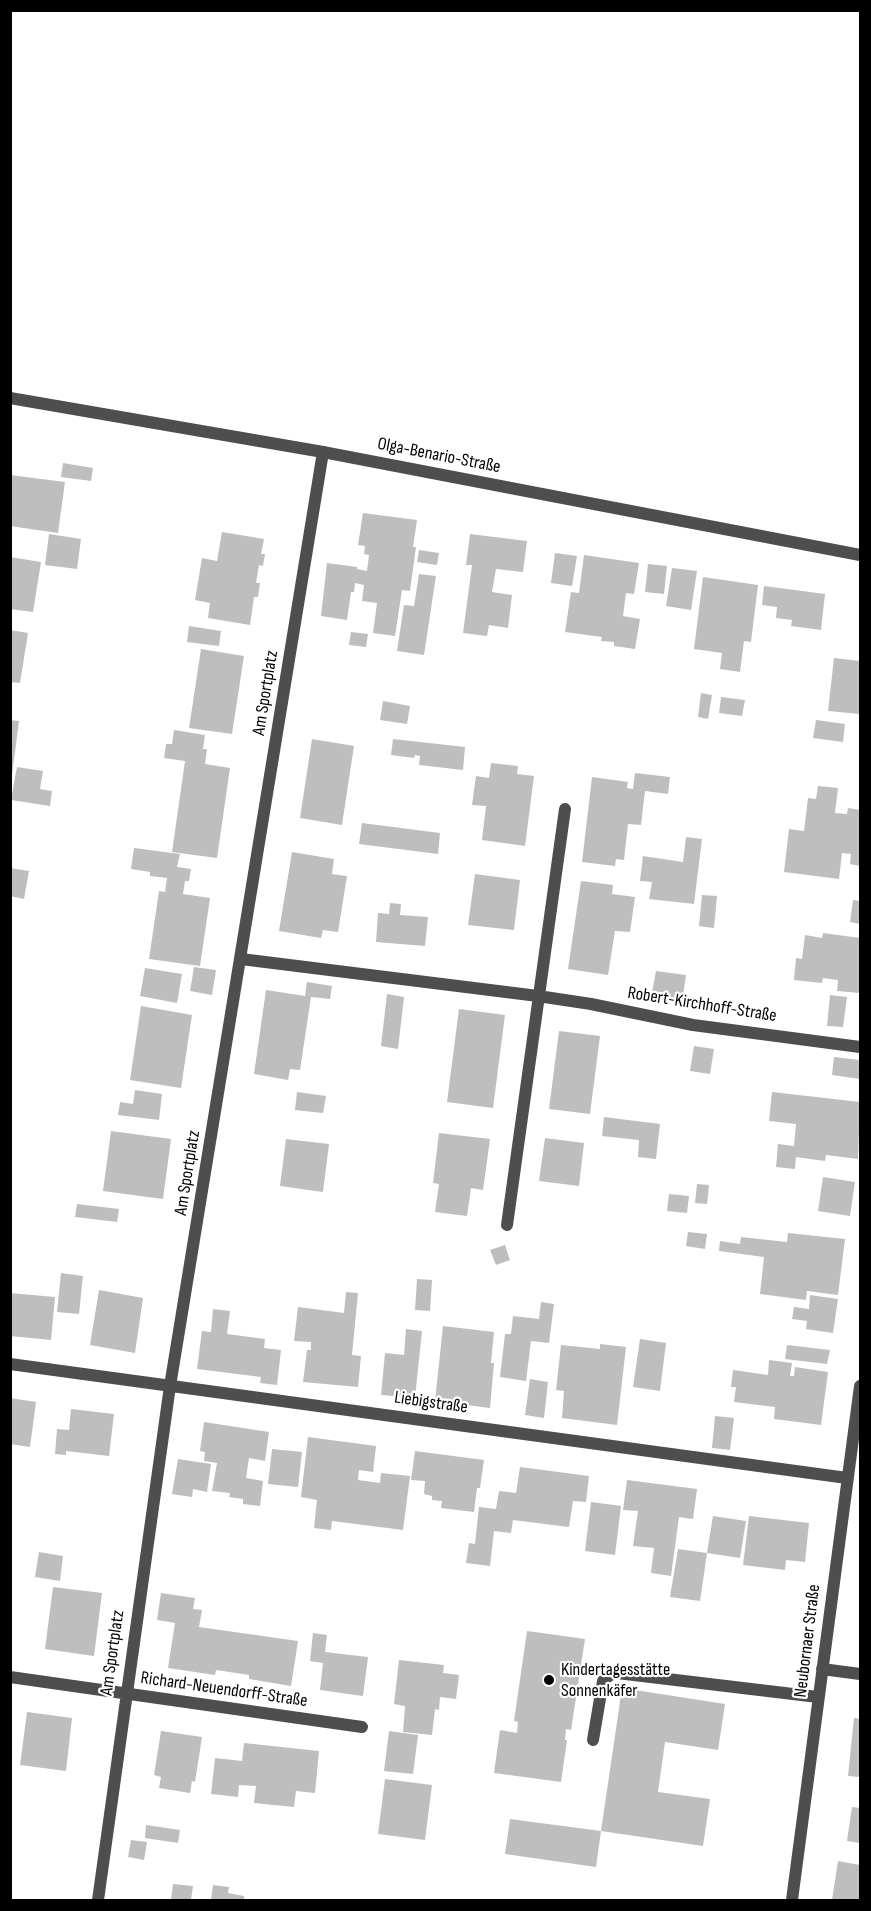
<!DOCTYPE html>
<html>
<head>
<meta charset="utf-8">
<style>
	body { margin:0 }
	#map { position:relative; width:871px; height:1911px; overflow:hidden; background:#fff; font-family:"Sofia Sans Condensed",sans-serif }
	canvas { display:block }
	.frame { position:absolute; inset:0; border:12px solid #000; pointer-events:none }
</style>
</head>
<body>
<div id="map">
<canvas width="871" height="1911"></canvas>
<div class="frame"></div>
</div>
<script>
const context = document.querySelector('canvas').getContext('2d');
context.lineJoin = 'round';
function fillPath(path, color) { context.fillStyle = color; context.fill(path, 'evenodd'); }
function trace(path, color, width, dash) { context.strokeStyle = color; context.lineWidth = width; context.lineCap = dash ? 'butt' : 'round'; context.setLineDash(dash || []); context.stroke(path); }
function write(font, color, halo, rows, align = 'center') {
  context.font = font + ' "Sofia Sans Condensed",sans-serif'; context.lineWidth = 4.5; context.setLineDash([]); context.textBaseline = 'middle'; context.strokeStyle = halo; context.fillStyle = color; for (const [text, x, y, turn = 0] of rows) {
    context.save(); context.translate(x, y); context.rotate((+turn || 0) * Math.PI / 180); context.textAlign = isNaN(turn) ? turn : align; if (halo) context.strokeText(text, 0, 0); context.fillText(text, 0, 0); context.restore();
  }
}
const building = new Path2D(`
	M63,463l30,5 -2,13 -30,-4z
	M10,475l55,7 -7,51 -48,-7z
	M363,513l54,7 -4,27h3l-6,44 -8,-1 -7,46 -22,-3 4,-30 -15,-2 2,-16 -9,-2 -1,9h-3l-4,28 -26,-4 6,-53 30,4v2l10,2 2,-16 -5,-1 1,-8 -7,-1z
	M222,532l42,7 -3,15h4l-2,12 -4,-1 -3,18h4l-2,14h-4l-4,28 -42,-7 2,-15 -15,-3 7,-42 15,3z
	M49,534l32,5 -4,30 -32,-4z
	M470,534l57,7 -4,31 -27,-3 -4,23 20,3 -4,33 -19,-3 -2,11 -24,-3 9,-68h-6z
	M419,550l20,3 -2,12 -20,-3z
	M555,553l22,3 -5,30 -21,-3z
	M584,555l55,8 -5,31 -8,-1 -3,23 17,3 -5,30 -21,-3v-4l-13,-1 1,-4 -37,-5 6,-40 8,1z
	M10,557l31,5 -8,50 -23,-3z
	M648,564l19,2 -3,28 -19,-2z
	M672,568l25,3 -6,39 -25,-4z
	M419,574l17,2 -12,79 -27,-4 7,-46 10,1z
	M703,577l55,8 -7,57 -7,-1 -4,31 -20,-3 2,-16 -28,-4z
	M764,586l61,8 -4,36 -30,-4 1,-6 -16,-2 1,-11 -15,-2z
	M189,626l32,5 -2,15 -32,-4z
	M10,630l18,3 -8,50 -10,-1z
	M351,632l17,2 -2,13 -17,-2z
	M201,649l43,7 -12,78 -43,-6z
	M834,658l26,3v53l-32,-3z
	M701,693l11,2 -4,24 -10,-2z
	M721,697l24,3 -3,16 -23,-3z
	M383,701l27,5 -3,18 -27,-4z
	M10,720l9,1 -7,54h-2z
	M816,720l29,4 -2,18 -30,-4z
	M174,730l31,5 -2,14h4l-2,15 25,4 -13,90 -45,-6 13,-91 -21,-3 2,-14h6z
	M312,739l42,7 -12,79 -42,-7z
	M393,739l72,8 -2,23 -44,-5 1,-9 -5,-1 -1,3 -23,-3z
	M491,763l27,3 -1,8 17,2 -9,70 -43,-6 4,-34 -14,-1 4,-29 13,2z
	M17,767l26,4 -3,18 12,2 -2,15 -39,-6z
	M635,773l35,4 -2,17 -23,-3 -4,34 -13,-1 -4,36 -8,-1 -1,7 -33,-4 10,-85 36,5 -1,6 6,1z
	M818,786l20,2 -3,25 12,1 1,-6 12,2v56l-10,-2 1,-10 -9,-1 -3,26 -55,-7 5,-43 15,2 4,-33 8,1z
	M362,823l78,10 -2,21 -79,-10z
	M686,837l16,2 -8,65 -45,-5 3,-17 -12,-1 3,-25 40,6z
	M134,848l46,6 -3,13 14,2 -2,12h-4l-2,13 27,4 -10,68 -51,-7 10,-68 6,1 2,-14 -17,-2v-4l-19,-3z
	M292,852l42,7 -2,15 15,2 -9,56 -15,-2 -2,8 -42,-7z
	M10,868l19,3 -5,28 -14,-3z
	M475,874l45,6 -6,50 -46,-5z
	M581,881l32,4 -1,9 23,3 -5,35 -15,-1 -7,44 -40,-6z
	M702,895l15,1 -3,32 -15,-2z
	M853,900l7,1v23l-10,-2z
	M390,903l11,1 -1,11 28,2 -3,29 -49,-4 2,-29 11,1z
	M823,933l37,5v55l-23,-2 1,-11 -15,-2 -1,5 -28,-3 2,-22 6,1 3,-24 17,3z
	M194,967l22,3 -4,25 -22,-4z
	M145,968l37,6 -5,29 -37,-7z
	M656,971l30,4 -4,28 -31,-5z
	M307,982l25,4 -2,13 -19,-2 -11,73 -10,-1 -2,11 -34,-6 12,-84 39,6z
	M387,994l17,3 -6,52 -17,-3z
	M830,995l17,2 -4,30 -16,-1z
	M141,1006l51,9 -11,73 -51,-8z
	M459,1009l46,6 -12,93 -46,-6z
	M559,1031l41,5 -10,78 -41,-5z
	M694,1046l20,3 -4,25 -20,-3z
	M834,1057l26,3v19l-28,-4z
	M135,1090l27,4 -3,26 -41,-5 2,-13 13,2z
	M297,1092l29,4 -3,17 -28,-3z
	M772,1092l88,10 -2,57 -32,-4 -1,6 -29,-4 -1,12 -19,-2 2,-23 16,2 2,-22 -27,-3z
	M604,1117l56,7 -4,35 -18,-2 1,-17 -37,-4z
	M111,1131l60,8 -8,60 -60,-8z
	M439,1133l51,6 -7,51 -12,-2 -4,28 -32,-4 4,-28 -6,-1z
	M545,1138l39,5 -5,43 -40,-5z
	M286,1139l43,5 -6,48 -43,-6z
	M823,1177l32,5 -5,34 -32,-5z
	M697,1184l12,1 -2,19 -12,-1z
	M669,1194l20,2 -2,17 -20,-2z
	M77,1204l42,5 -2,13 -42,-5z
	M688,1232l19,2 -2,15 -19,-3z
	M788,1233l57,6 -7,56 -31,-4 -1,9 -46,-6 4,-37 -45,-6 1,-10 20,3 1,-7 46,5z
	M505,1245l5,15 -14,5 -6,-15z
	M61,1273l22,3 -4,38 -22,-2z
	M417,1279l15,1 -2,31 -15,-1z
	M99,1290l44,8 -8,55 -45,-8z
	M346,1292l12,1 -6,62 9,1 -3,31 -55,-5 4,-32h4v-8l-17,-1 4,-34 46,6z
	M10,1293l45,4 -4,43 -41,-4z
	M810,1295l28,4 -5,34 -27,-4 1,-8 -15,-2 2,-12 15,2z
	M541,1302l13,2 -5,39 -18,-2 -5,40 -26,-4 5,-43h6l2,-18 26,3z
	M213,1309l17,2 -3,23 38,5 -1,9 17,2 -4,35 -17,-2 1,-6 -64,-8 5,-38 9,1z
	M443,1326l51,6 -3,31h3l-4,45 -55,-7z
	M406,1329l16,2 -7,67 -34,-3 4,-42 19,2z
	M640,1339l26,4 -6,48 -27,-4z
	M600,1344l26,3 -9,78 -55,-7 2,-27 -8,-1 5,-45 39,4z
	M787,1345l43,5 -3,14 -42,-5z
	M769,1360l23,3 -2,13h4l1,-9 33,5 -7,53 -47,-6 1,-12 -41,-5 2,-15h-5l2,-17 35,5z
	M530,1379l18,3 -4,36 -19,-3z
	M10,1398l26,4 -6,45 -20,-3z
	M71,1409l43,5 -5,42 -43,-5v4l-11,-1 2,-25 12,1z
	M715,1416l19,2 -4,32 -18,-2z
	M204,1422l65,10 -4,29 -16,-3 -3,20 17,3 -3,25 -17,-2v-5l-14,-2 1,-4 -18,-2 5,-28 -13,-2 1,-9 -5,-1z
	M308,1437l68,9 -3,26 -14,-2 -1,10 22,3 1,-10 29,3 -7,54 -71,-9 -1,9 -17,-2 3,-28 -16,-3z
	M272,1449l30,3 -4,35 -30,-3z
	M415,1451l69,9 -4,28h-3l-3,24 -33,-4 1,-7 -10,-1v-4l-8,-2 1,-13 -14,-1z
	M178,1459l33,5 -4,28 -14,-3 -1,8 -20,-3z
	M520,1467l69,9 -3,26 -13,-1 -4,26 -56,-7 -2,13 -17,-2 -4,35 -24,-3 3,-20 6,1 4,-37 17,2 3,-18 17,2z
	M627,1480l70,9 -4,30 -14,-2 -8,59 -20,-3 3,-25 -21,-2 5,-35 -15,-1z
	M591,1502l30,4 -6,49 -30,-4z
	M713,1516l33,5 -6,37 -33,-5z
	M749,1516l60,7 -4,39 -19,-2 -1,10 -42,-5z
	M678,1549l29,4 -7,48 -30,-4z
	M39,1552l24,4 -3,25 -25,-4z
	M53,1587l49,6 -8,63 -49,-7z
	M161,1593l34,5 -2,11 9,1 -3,17 99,14 -7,45 -42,-7v-4l-33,-5 -1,5 -47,-7 7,-45 -18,-3z
	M527,1631l58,8 -14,91 -5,-1 -1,11h2l-6,42 -67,-9 6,-43 17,3 1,-11 -4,-1z
	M313,1633l14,2 -2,17 43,5 -5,39 -43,-6 3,-27 -13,-2z
	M399,1660l45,5 -1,8 16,2 -3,24 -16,-2 -1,13 -4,-1 -3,26 -29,-3 2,-26 -11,-2z
	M622,1688l103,16 -7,46 -53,-8 -7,50 52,7 -7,47 -102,-15z
	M27,1712l45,6 -6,53 -46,-6z
	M854,1718l6,1v58l-12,-1z
	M161,1731l41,6 -7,45 -3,-1 -2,12 -31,-5 2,-11 -7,-2z
	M389,1731l29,4 -5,39 -29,-3z
	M244,1743l75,8 -4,42 -19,-2 -2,16 -40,-4 2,-17 -17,-1 -1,12 -27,-3 4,-36 27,3z
	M385,1779l47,6 -7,55 -47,-6z
	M852,1807l8,1v35l-13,-2z
	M510,1819l91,12 -5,36 -91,-13z
	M146,1825l34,5 -2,13 -33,-5z
	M131,1840l16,2 -3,18 -16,-3z
	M838,1861l22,4v35h-28z
	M173,1884l20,2 -2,14h-20z
	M213,1885l16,2 -1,6 16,3v4h-33z`);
const service = new Path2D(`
	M593,1740l10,-59 7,-6 7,-2 201,24`);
const minor = new Path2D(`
	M241,959l297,37 53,8 102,21 167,22
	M507,1225l58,-416
	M10,1364l837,114
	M822,1669l38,5
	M10,1677l352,50
	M98,1900l72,-514 153,-934
	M792,1900l68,-514`);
const tertiary = new Path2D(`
	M10,398l313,54 537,103`);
const markers = [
	[549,1680,6,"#000"]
];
const streetNames = [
	["Olga-Benario-Straße",439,456,11],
	["Am Sportplatz",266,693,-81],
	["Robert-Kirchhoff-Straße",702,1005,9],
	["Am Sportplatz",188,1173,-81],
	["Liebigstraße",431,1403,8],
	["Neubornaer Straße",808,1641,-83],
	["Am Sportplatz",113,1653,-82],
	["Richard-Neuendorff-Straße",224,1690,8]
];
const poiNames = [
	["Kindertagesstätte",561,1670],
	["Sonnenkäfer",561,1691]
];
fillPath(building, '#bebebe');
trace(service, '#4e4e4e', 12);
trace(minor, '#4e4e4e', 12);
trace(tertiary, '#4e4e4e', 12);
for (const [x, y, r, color] of markers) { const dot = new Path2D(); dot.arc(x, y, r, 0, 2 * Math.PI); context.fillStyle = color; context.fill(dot); trace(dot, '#fff', 2); }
write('18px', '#000', '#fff', streetNames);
write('18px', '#000', '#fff', poiNames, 'left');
</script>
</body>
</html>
